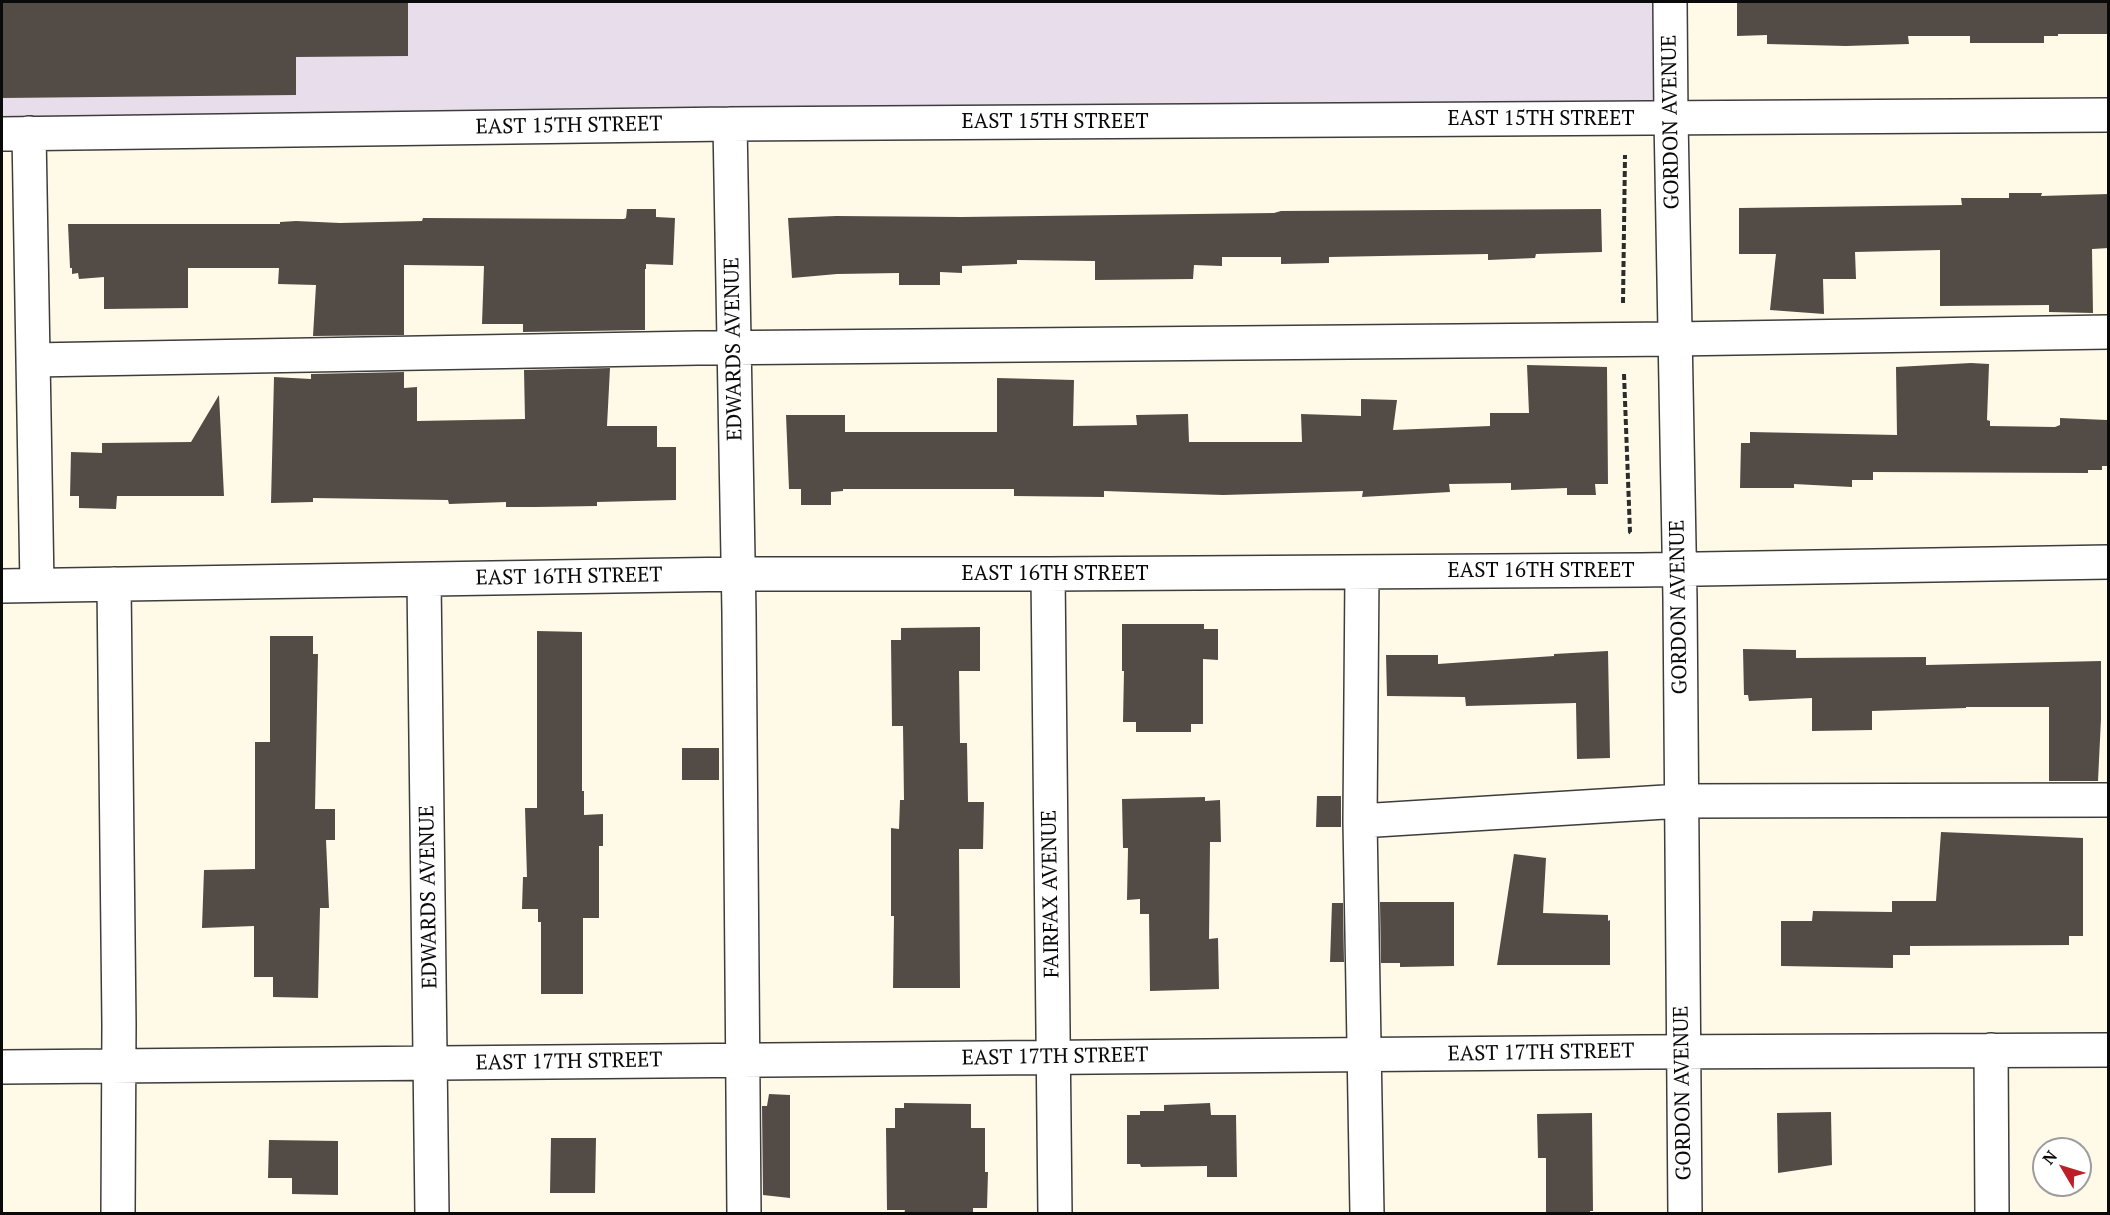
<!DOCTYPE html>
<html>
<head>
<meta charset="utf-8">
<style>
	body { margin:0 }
	#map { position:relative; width:2110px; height:1215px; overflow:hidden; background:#fffae7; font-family:"PT Serif",serif }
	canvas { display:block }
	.frame { position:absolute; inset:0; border:3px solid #0a0a0a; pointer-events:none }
	.north { position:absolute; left:2032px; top:1137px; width:60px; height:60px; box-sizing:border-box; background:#fff; border:2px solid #9d9d9d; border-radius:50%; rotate:308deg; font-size:16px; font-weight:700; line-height:24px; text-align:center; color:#0a0a0a }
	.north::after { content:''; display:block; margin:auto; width:21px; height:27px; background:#bd1f28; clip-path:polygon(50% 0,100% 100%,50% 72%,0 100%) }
</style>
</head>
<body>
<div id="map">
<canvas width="2110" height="1215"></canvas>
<div class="frame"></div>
<div class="north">N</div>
</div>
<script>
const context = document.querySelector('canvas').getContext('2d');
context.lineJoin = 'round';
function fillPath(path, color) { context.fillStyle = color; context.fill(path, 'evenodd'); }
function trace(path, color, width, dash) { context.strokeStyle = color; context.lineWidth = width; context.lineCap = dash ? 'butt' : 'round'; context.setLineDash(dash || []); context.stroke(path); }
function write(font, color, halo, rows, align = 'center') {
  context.font = font + ' "PT Serif",serif'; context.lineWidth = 6; context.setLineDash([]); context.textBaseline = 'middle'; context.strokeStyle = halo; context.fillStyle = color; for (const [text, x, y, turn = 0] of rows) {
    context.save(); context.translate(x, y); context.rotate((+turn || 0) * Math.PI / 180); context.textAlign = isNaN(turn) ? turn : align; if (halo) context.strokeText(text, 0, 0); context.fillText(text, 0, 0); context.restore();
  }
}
const industrial = new Path2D(`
	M2,2h1668l1,116 -1669,16z`);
const building = new Path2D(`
	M2,2h406v54l-112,1v38l-294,3z
	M1737,2h372v32h-51v2h-14v7h-74v-7h-62l1,8 -63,2 -79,-2v-9l-30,1z
	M2009,193h33l-1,3 68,-2v54l-17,1 1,64 -44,-1v-7l-109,1v-56l-85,2 1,27h-33l1,35 -54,-4 6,-56h-37v-46l223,-3 -1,-7h48z
	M627,209h29v8l19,1 -2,47 -27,-1v5h-1v61l-122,2v-8h-41l2,-58 -80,-1v70l-91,1 3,-51 -38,-1 1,-16h-91v40l-84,1v-32l-25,2 -1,-6 -6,1v-6h-2l-2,-44h212v-2l16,-1 44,2 82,-2 1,-3 201,1 2,-1z
	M1601,209l1,43 -66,2 -1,4 -47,2v-6l-159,3v6l-48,1v-7h-59v9l-28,-1 -1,14 -98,1v-19l-78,-1v4l-55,2v7l-22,-1v13h-41v-12l-62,1 -45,4 -4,-60 48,-2 126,1 312,-4 7,-2z
	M1971,363l18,1 -2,56 3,1v5l65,1 5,-2v-7l47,2 2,46h-7v4h-14v3l-215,-1v8h-21v7l-58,-3v4h-54l1,-45h9v-11l147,3 -1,-68z
	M1527,365l80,2 1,117h-13l1,11h-29v-7l-56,2v-7l-62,1 1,8 -88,5 1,-6 -140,4 -119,-4v6l-90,-1v-7h-171v2l-12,1v13h-30v-16h-12l-3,-74h59v17h152v-54l77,2 -1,46 64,-1 -1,-10 52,-1 1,28h113l-1,-28 60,2v-17l36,1 -4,30 97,-4v-13h39z
	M610,368l-3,58h50v21h19v53l-79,2v4l-61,1h-30v-5l-57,2 -1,-4 -135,-2v4l-42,1 3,-126 37,2v-5l93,-2v16l13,-1v34l108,-2 -1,-49z
	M219,395l5,101h-107l-1,13 -37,-1v-12h-9l1,-44 31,1v-10l89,-1z
	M1122,624h82v5h14v31l-15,-1v65h-12v8h-55v-10h-13l1,-51h-2z
	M980,627v44h-21l1,72h7l1,59h16l-1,47h-24l1,139h-67l1,-72h-3v-88l8,1 1,-29h4l-1,-74h-11l-1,-86h10v-12z
	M537,631l45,1v159h2v24l19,-1v32h-4v72h-16v76h-42v-72h-3v-13h-16l1,-32h4l-2,-69h12z
	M270,636h43v18h5l-3,155h20v31h-9l3,68h-9l-2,90 -45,-1v-20h-19v-51l-52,2 2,-58 51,-1v-127h15z
	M1743,649l53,1v8l130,-1v8l175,-4v58l-3,62h-49v-74h-83v1l-94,3v19l-60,1v-33l-63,3 -1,-6h-4z
	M1608,651l2,107 -33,1 -1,-56 -110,3 -1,-9 -78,-1 -1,-41h52v9l116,-8v-2z
	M682,748h37v32h-37z
	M1317,796h24v31h-25z
	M1205,797v4l15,-1 1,42h-11l-1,97 9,-1 1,51 -69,2 -1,-77h-9v-15l-13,1 1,-52h-5l-1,-49z
	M1941,832l142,6v98h-14v9l-159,1v9h-17v13l-112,-2v-45h31l1,-10 79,1v-11h44z
	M1514,854l32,4 -3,55 65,2v6l2,-1v45h-113z
	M1380,902h74v64l-54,1v-4h-19z
	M1332,903h11l1,59h-14z
	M769,1094l21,1v103l-27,-3 -1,-89h5z
	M904,1103l67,1v24h14v44h3l-1,36h-14v6h-69l1,-4h-18l-1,-82h9v-20h9z
	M1210,1103l1,12h25l1,62h-30v-11l-66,1 -1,-3h-13v-49h13v-4h24v-6z
	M1831,1112l1,53 -54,8 -1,-60z
	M1592,1113l1,98h-3v3h-44v-56h-8l-1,-44z
	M551,1138h45l-1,55h-45z
	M269,1140l69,1v54l-46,-1v-16h-24z`);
const path = new Path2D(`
	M1623,303l2,-148
	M1624,374l6,158 2,1`);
const minor = new Path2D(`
	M1670,2l1,116 9,481 5,615
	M730,124l9,489 5,601
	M29,133l8,452
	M2,134l728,-10 1378,-9
	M33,360l665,-12 976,-9 434,-7
	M1362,572l-2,249 7,393
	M1048,574l7,640
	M424,580l8,634
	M114,584l5,441 -1,189
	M2,586l736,-12h310l593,-4 467,-8
	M1360,821l321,-20 427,-1
	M1991,1050l1,164
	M2,1067l1642,-15 464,-2`);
const streetNames = [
	["EAST 15TH STREET",1541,119],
	["EAST 15TH STREET",1055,122],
	["GORDON AVENUE",1671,122,-91],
	["EAST 15TH STREET",569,126,-1],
	["EDWARDS AVENUE",734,349,-91],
	["EAST 16TH STREET",1541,571],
	["EAST 16TH STREET",1055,574],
	["EAST 16TH STREET",569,577,-1],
	["GORDON AVENUE",1679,607,-91],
	["FAIRFAX AVENUE",1051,894,-91],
	["EDWARDS AVENUE",429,897,-91],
	["EAST 17TH STREET",1541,1053,-1],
	["EAST 17TH STREET",1055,1057,-1],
	["EAST 17TH STREET",569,1062,-1],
	["GORDON AVENUE",1683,1093,-91]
];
fillPath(industrial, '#e8ddea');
fillPath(building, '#534b46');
trace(minor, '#3d3d3d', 36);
trace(path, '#2c2c2c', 4, [6, 3]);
trace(minor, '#fff', 33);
write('21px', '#0a0a0a', '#fff', streetNames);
</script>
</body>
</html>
